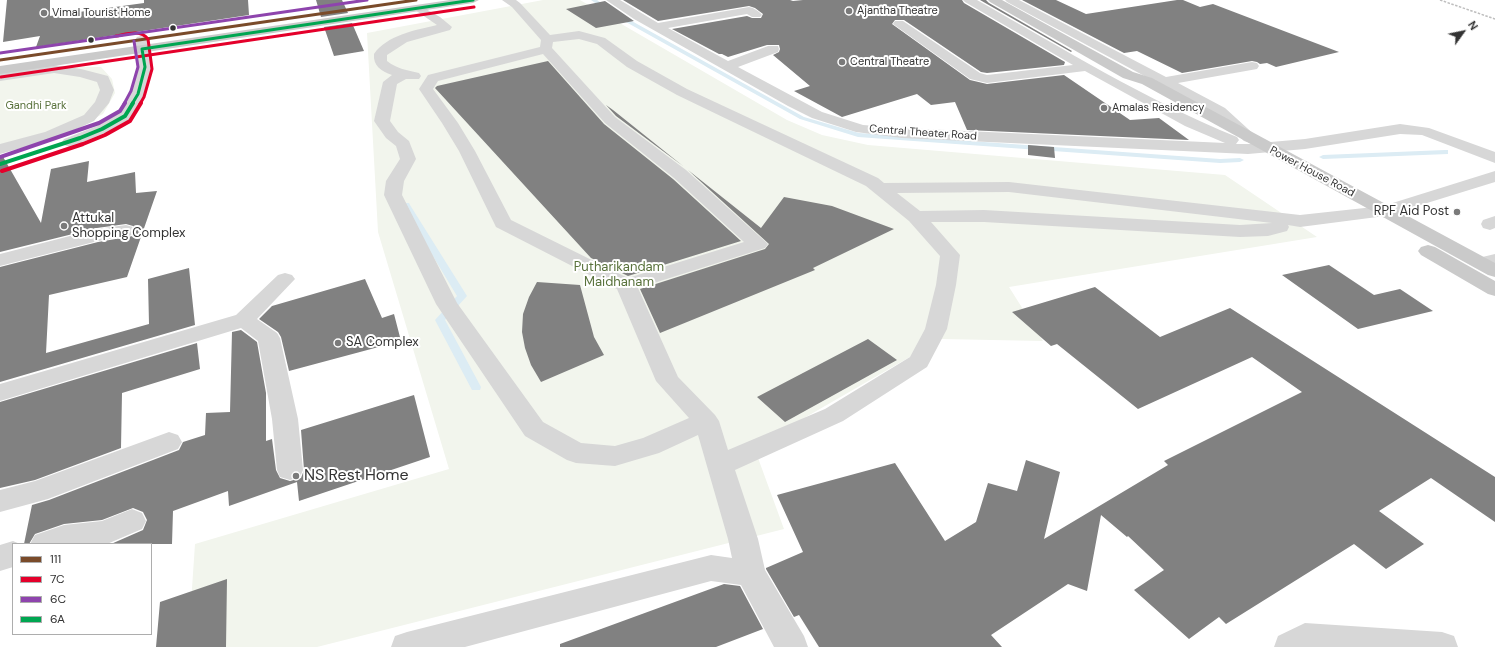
<!DOCTYPE html>
<html>
<head>
<meta charset="utf-8">
<style>
	body { margin:0 }
	#map { position:relative; width:1495px; height:647px; overflow:hidden; background:#fff; font-family:"DM Sans",sans-serif }
	canvas { display:block }
	.legend { position:absolute; left:12px; top:543px; width:140px; height:92px; box-sizing:border-box; background:#fff; border:1px solid #adadad; margin:0; padding:5px 7px; list-style:none; font-size:12px; color:#333 }
	.legend li { display:flex; align-items:center; gap:8px; height:20px }
	.legend b { width:20px; border:1px solid #adadad }
	.north { position:absolute; left:1443px; top:12px; width:40px; height:40px; -webkit-text-stroke:3px #fff; paint-order:stroke; rotate:57deg; font-size:11px; font-weight:700; line-height:16px; text-align:center; color:#333 }
	.north::after { content:''; display:block; margin:auto; width:14px; height:18px; background:#333; clip-path:polygon(50% 0,100% 100%,50% 72%,0 100%) }
</style>
</head>
<body>
<div id="map">
<canvas width="1495" height="647"></canvas>
<ul class="legend">
<li><b style="height:5px;background:#7a4b2a"></b>111</li>
<li><b style="height:5px;background:#e4002b"></b>7C</li>
<li><b style="height:5px;background:#8e44ad"></b>6C</li>
<li><b style="height:5px;background:#00a651"></b>6A</li>
</ul>
<div class="north">N</div>
</div>
<script>
const context = document.querySelector('canvas').getContext('2d');
context.lineJoin = 'round';
function fillPath(path, color) { context.fillStyle = color; context.fill(path, 'evenodd'); }
function trace(path, color, width, dash) { context.strokeStyle = color; context.lineWidth = width; context.lineCap = dash ? 'butt' : 'round'; context.setLineDash(dash || []); context.stroke(path); }
function write(font, color, halo, rows, align = 'center') {
  context.font = font + ' "DM Sans",sans-serif'; context.lineWidth = 4; context.setLineDash([]); context.textBaseline = 'middle'; context.strokeStyle = halo; context.fillStyle = color; for (const [text, x, y, turn = 0] of rows) {
    context.save(); context.translate(x, y); context.rotate((+turn || 0) * Math.PI / 180); context.textAlign = isNaN(turn) ? turn : align; if (halo) context.strokeText(text, 0, 0); context.fillText(text, 0, 0); context.restore();
  }
}
const green = new Path2D(`
	M543,0h37l207,120 35,15 46,10 357,30 92,62 -308,50 34,54 -102,-2 -187,108 30,82 -467,118h-129l7,-103 254,-75 -71,-237 -11,-199z
	M79,67h22l11,12 3,14 -12,21 -38,19 -65,19v-76l48,-7z`);
const stream = new Path2D(`
	M591,0h6l15,10 192,107 55,16 361,26 20,-1 4,2 -4,2 -20,1 -362,-26 -58,-18 -192,-107z
	M1445,150h3v4l-125,5 -4,-2 4,-2z
	M403,203h6l1,2 57,91 -22,24 36,67 -1,3h-8l-37,-70 22,-24 -55,-91z`);
const building = new Path2D(`
	M7,0h43v16l94,-13v-3h104l1,15 -213,32 4,-11 -37,6z
	M316,0h26l6,13 -27,4z
	M623,0h167l3,1 10,-1h159l2,3 101,59 -1,3 -77,8 -6,-1 -77,-52h-9l-3,4 78,56 17,4 77,-9 66,45 29,-2 30,22 -222,-10 -12,-28 -24,3 -14,-11 -75,23 -48,-26 16,-5 -37,-31 6,-3 1,-3 -1,-4h-12l-39,12 -6,-3h-3l-47,-25 75,-13 5,2h9l2,-4 -8,-6 -6,-2 -91,15z
	M980,0h6l3,3 83,48 -1,1z
	M1022,0h34l30,14 91,-14h6l17,7 13,-3 126,48 -63,15 -9,-4 -7,1 -3,-2 -5,-1 -70,12 -45,-22 -13,2z
	M605,1l29,20 -38,7 -30,-19z
	M352,23l12,28 -30,5 -10,-29z
	M548,61l56,63 69,55 68,62 -113,35 -37,-18 -156,-170 2,-2z
	M606,105l7,5 70,56 -67,-50z
	M1028,145l26,2 1,11 -27,-3z
	M0,155h2l39,68 10,-54 38,-8 -2,21 48,-10 1,21 21,-2 -30,86 -78,18 -3,58 103,-29 -1,-45 41,-11 6,57 -195,57v-115l98,-25 35,-6 3,-4 -3,-6 -7,-2 -29,4 -97,24z
	M688,170l73,58 23,-31 48,9 62,23 -81,39 2,2 -155,63 -20,-44 125,-40 4,-5z
	M1329,265l45,30 26,-6 33,22 -75,18 -76,-54z
	M365,279l17,39 12,-4 7,27 -112,30 -8,-34 -3,-5 -19,-13 13,-13z
	M537,282l43,3 14,52 10,18 -63,27 -10,-17 -6,-17 -3,-16 1,-18 6,-17z
	M1095,287l65,50 70,-29 265,169v45l-64,-44 -52,33 45,33 -38,25 -32,-25 -128,80 -7,-7 -30,22 -55,-49 30,-20 -36,-34 -1,1 -26,-22 -14,76 -19,-7 -77,51 11,12h-183l-20,-32 -5,2 -28,-48v-1l37,-16 -26,-57 118,-32 50,78 31,-19 12,-39 29,8 9,-31 34,12 -16,67 124,-74 -4,-4 138,-69 -50,-35 -114,52 -81,-65 -6,2 -39,-34z
	M241,330l16,12 9,51v48l6,-2 4,31 4,8 10,3 11,-3 3,-8 -3,-40 113,-35 16,62 -131,44 -2,-19 -68,24 -1,-15 -55,20 -1,33h-61l32,-14 4,-10 -4,-8 -10,-4 -31,12 -38,4 -29,10 -6,10h-5l8,-39 17,-5 130,-50 4,-8 22,-7 1,-22 24,-1 2,-80z
	M868,339l29,21 -112,62 -28,-25z
	M197,343l3,26 -78,24 -1,55 -86,32 -35,8v-86z
	M227,579l-1,68h-70l4,-45z
	M724,584l16,2 23,43 -47,18h-156v-3z`);
const minor = new Path2D(`
	M502,0h14l4,3 30,32 29,-4 26,7 32,23 50,28 191,89 6,5 125,-1 291,33 83,-9 112,-35v11l-110,34 -85,11 -12,-2 1,2 -2,4 -19,5 -28,1 -256,-15h-53l29,33 -4,30 -9,44 -20,38 -84,54 -108,49 23,69 7,31 39,66 4,11h-34l-33,-62 -30,-4 -246,66h-74l4,-11 12,-4 304,-77 21,3 -4,-19 -30,-104 -39,18 -44,13 -39,-3 -9,-3 -42,-24 -89,-132 -52,-109 2,-14 14,-22 -4,-13 -10,-8 -12,-17 9,-39 9,-7c-11,-4 -19,-9 -18,-21 13,-19 42,-24 63,-29l-22,-15 -2,-2 2,-2 4,-1 21,12 12,10 -2,3 -43,12 -20,13v6c10,8 20,9 32,12l2,3 -2,3h-13l-9,5 -7,37 8,11 11,9 7,18 -12,22 -2,14 55,108 86,119 38,21 34,3 28,-8 46,-20 -33,-37 -39,-92 -121,-62 -37,-76 -17,-28 -23,-34 9,-14 112,-28 1,-7 -29,-33zM579,39l18,5 30,23 50,28 189,91 43,35 31,35 -4,29 -11,44 -15,28 -85,52 -97,41 -9,-29 -4,-6 -37,-38 -40,-89 127,-40 3,-4 -82,-74 -71,-53 -63,-69 1,-6zM543,54l62,69 69,55 70,64 -116,36 -117,-58 -36,-69 -17,-28 -25,-34 5,-8zM1009,192l263,31 -32,2 -256,-15 -64,1 -23,-18z
	M606,0h14l38,23 91,-16c5,1 10,4 13,8l-2,2h-8l-5,-3 -79,14 60,33 40,-15h10l1,3 -1,3 -40,15 84,45 41,13 39,3 323,15 -40,-17 -100,-55 -98,12 -17,-4 -77,-55 2,-3h8l77,52 7,2 86,-10 -108,-63 -2,-2h14c85,48 169,100 260,137l2,3 -3,4h12l57,-5 95,-15 29,4 66,24v11l-73,-28 -22,-1 -95,15 -57,5 -346,-16 -46,-6 -44,-14 -24,-12 -154,-87z
	M1005,0h14l147,77 86,-15 5,1 2,3 -2,3 -79,14 47,25 33,30 -2,3 -6,2 -6,-2 -29,-27 -208,-112z
	M141,36l4,1 2,3 5,27 -7,27 -15,25 -23,13 -31,13 -6,2 -6,-2 -2,-3 2,-3 33,-13 22,-13 12,-19 7,-27 -3,-27 2,-3z
	M54,65l27,4 27,7 6,14 -5,13 -15,18 -37,17 -57,16v-10l45,-12 39,-17 11,-13 5,-12 -3,-8 -17,-5 -26,-4 -54,8v-8z
	M1495,216v12l-5,2 -7,-2 -2,-4 2,-4z
	M126,225l7,2 2,4 -2,4 -35,6 -98,25v-12l97,-25z
	M1495,254v12l-14,3 -7,-2 -3,-4 3,-4z
	M285,273l7,2 3,4 -38,40 20,14 3,5 18,81 5,51 -3,7 -10,3 -10,-3 -3,-7 -5,-51 -14,-78 -17,-13 -241,73v-17l236,-69 42,-40z
	M169,432l9,3 4,7 -4,7 -130,50 -48,13v-22l35,-9z
	M132,509l10,4 4,8 -4,8 -35,15h-77l5,-9 29,-10 38,-4z
	M13,541l7,3h-7v23l-13,4v-26z
	M1305,623l137,9 12,4 4,11h-184l4,-11z`);
const major = new Path2D(`
	M450,0h29l-6,3 -473,71v-8z
	M988,0h14l131,72 19,6 343,185v14l-7,-2 -346,-191 -19,-6 -133,-76z
	M1428,245l7,2 60,34v15l-7,-2 -67,-39 -3,-4 3,-4z`);
const rail = new Path2D(`
	M1440,0l55,19`);
const bus1 = new Path2D(`
	M0,60l416,-60`);
const bus2Far1 = new Path2D(`
	M116,36c11,-2 24,-7 32,3l4,30 -8,28 -4,7
	M1,77l473,-70`);
const bus2 = new Path2D(`
	M2,171l81,-27 22,-9 25,-14 11,-18`);
const bus3Far1 = new Path2D(`
	M0,53l367,-53
	M124,104l7,-13 7,-24 -4,-26`);
const bus3 = new Path2D(`
	M0,157l99,-34 21,-12 5,-8`);
const bus4Far1 = new Path2D(`
	M132,104l6,-10 7,-27 -3,-18 331,-49`);
const bus4 = new Path2D(`
	M0,164l80,-26 22,-9 23,-13 8,-13`);
const markers = [
	[849,11,4,"#7a7a7a"],
	[44,13,4,"#7a7a7a"],
	[173,28,3.5,"#333"],
	[91,40,3.5,"#333"],
	[842,62,4,"#7a7a7a"],
	[1104,108,4,"#7a7a7a"],
	[1457,212,4,"#7a7a7a"],
	[64,226,4,"#7a7a7a"],
	[338,343,4,"#7a7a7a"],
	[296,476,4,"#7a7a7a"]
];
const farPoinames = [
	["Ajantha Theatre",857,11],
	["Vimal Tourist Home",52,13],
	["Central Theatre",850,62],
	["Amalas Residency",1112,108]
];
const farParknames = [
	["Gandhi Park",36,106]
];
const farStreetnames = [
	["Central Theater Road",923,133,4],
	["Power House Road",1312,172,28]
];
const poiNames = [
	["RPF Aid Post",1449,212,"right"],
	["Attukal",72,219],
	["Shopping Complex",72,234],
	["SA Complex",346,343]
];
const parkNames = [
	["Putharikandam",619,268],
	["Maidhanam",619,283]
];
const nearPoinames = [
	["NS Rest Home",304,476]
];
fillPath(green, '#f2f5ed');
fillPath(stream, '#dcecf4');
fillPath(building, '#818181');
fillPath(minor, '#d7d7d7');
fillPath(major, '#cacaca');
trace(rail, '#bebebe', 1.5, [2.5, 1.5]);
trace(bus1, '#7a4b2a', 3);
trace(bus2Far1, '#e4002b', 3);
trace(bus2, '#e4002b', 4);
trace(bus3Far1, '#8e44ad', 3);
trace(bus3, '#8e44ad', 4);
trace(bus4Far1, '#00a651', 3);
trace(bus4, '#00a651', 4);
for (const [x, y, r, color] of markers) { const dot = new Path2D(); dot.arc(x, y, r, 0, 2 * Math.PI); context.fillStyle = color; context.fill(dot); trace(dot, '#fff', 1.5); }
write('11px', '#333', '#fff', farPoinames, 'left');
write('11px', '#59723c', '#fff', farParknames);
write('11px', '#333', '#fff', farStreetnames);
write('13px', '#333', '#fff', poiNames, 'left');
write('13px', '#59723c', '#fff', parkNames);
write('16px', '#333', '#fff', nearPoinames, 'left');
</script>
</body>
</html>
